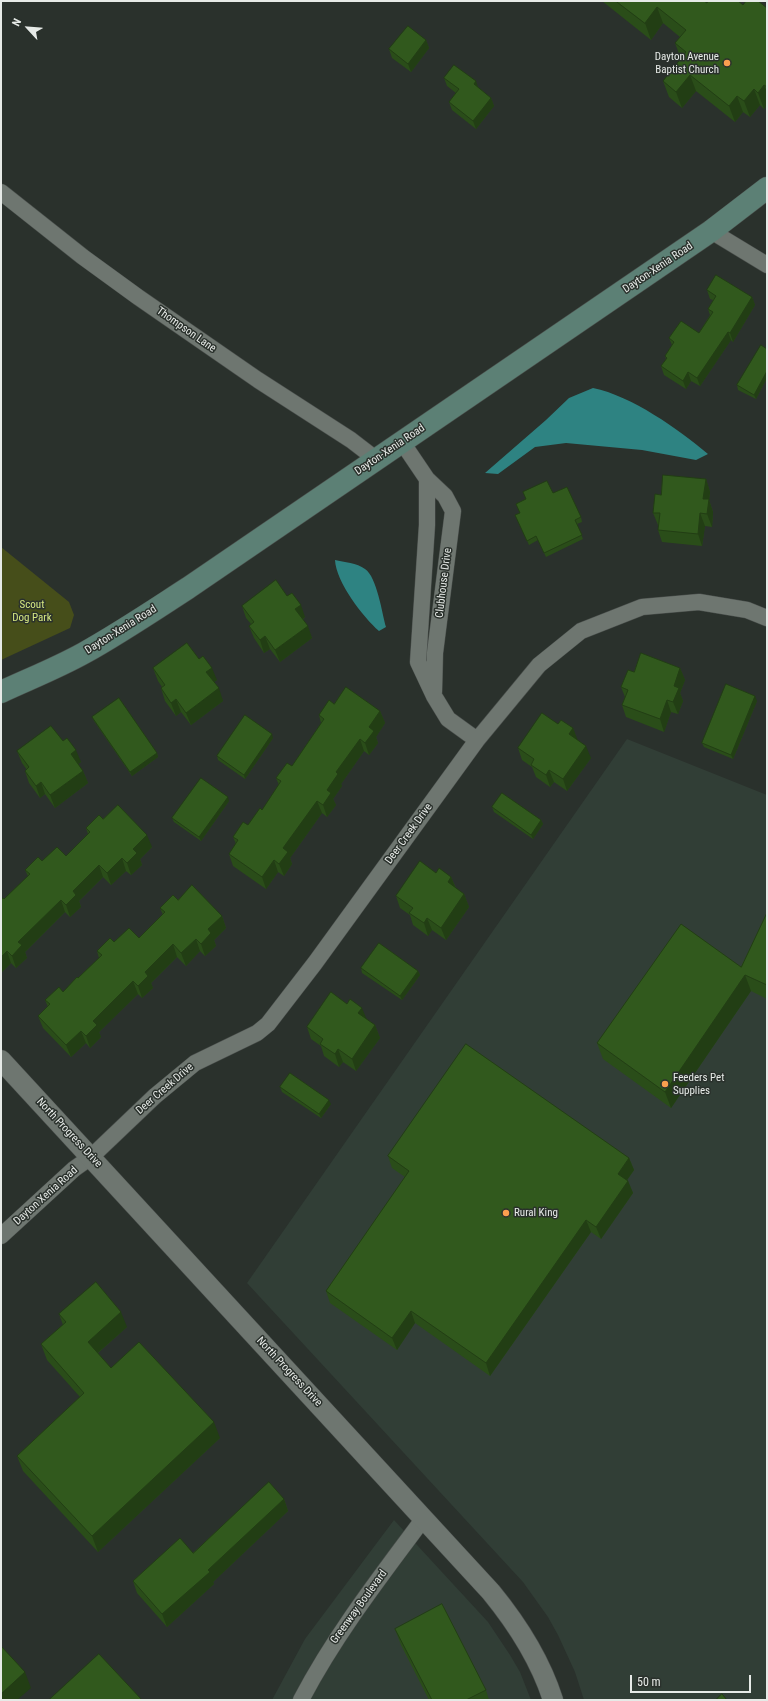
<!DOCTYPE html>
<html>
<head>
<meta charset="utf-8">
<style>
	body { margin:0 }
	#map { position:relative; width:768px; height:1701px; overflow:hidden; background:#2a312c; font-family:"Roboto Condensed",sans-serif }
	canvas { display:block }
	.frame { position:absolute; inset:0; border:2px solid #e6eae7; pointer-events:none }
	.north { position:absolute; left:8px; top:8px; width:40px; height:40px; -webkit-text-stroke:3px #2a312c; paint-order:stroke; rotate:296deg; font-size:11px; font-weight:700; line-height:16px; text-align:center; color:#e6eae7 }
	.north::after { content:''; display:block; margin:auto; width:14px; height:18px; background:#e6eae7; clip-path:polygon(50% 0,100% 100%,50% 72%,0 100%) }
	.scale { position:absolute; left:630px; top:1675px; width:121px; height:18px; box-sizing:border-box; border:2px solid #e6eae7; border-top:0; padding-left:5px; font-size:12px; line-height:14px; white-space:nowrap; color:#e6eae7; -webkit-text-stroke:3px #2a312c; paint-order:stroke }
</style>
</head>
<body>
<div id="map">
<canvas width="768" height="1701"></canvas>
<div class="frame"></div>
<div class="north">N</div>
<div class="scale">50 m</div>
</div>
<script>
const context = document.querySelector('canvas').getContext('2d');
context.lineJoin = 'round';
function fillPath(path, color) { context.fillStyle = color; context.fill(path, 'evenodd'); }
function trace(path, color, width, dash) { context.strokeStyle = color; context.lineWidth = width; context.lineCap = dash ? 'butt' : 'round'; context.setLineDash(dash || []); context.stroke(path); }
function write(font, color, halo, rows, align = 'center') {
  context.font = font + ' "Roboto Condensed",sans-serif'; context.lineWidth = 3; context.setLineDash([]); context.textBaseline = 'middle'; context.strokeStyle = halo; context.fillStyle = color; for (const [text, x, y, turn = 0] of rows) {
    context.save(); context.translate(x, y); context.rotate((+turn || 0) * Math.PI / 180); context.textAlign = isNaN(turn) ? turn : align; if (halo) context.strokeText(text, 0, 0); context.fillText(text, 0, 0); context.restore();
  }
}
const built = new Path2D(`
	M627,739l140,56v905h-183l-9,-28 -17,-37 -10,-18 -25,-35 -276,-299z
	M394,1520l94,102 22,33 10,17 11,28h-259l33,-61z`);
const green = new Path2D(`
	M1,547l68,55 5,13 -4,13 -69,32z`);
const water = new Path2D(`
	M593,388c39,8 85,41 115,66l-12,6 -54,-10 -76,-7 -31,4 -37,27 -13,-1 61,-53 23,-22z
	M335,560c9,2 22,3 30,9 12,8 17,44 21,58l-7,4c-16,-14 -43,-49 -44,-71z`);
const minor = new Path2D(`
	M1,192l82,65 55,40 120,83 93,60 26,20
	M711,231l56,34
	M402,442l25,37 18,17 8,15 -18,142 -1,39
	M427,479v46l-9,137 16,34 14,23 29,21
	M1,1236l73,-67 17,-12 64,-61 40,-33 62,-30 11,-9 47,-61 162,-223 62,-75 42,-34 61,-24 57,-5 48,8 20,8
	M301,1700c34,-65 79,-123 123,-182`);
const tertiary = new Path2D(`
	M1,1060l490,532c27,33 49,67 62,108`);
const secondary = new Path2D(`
	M1,692c28,-13 56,-24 83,-39 36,-20 70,-43 104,-65l523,-357 56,-43`);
const wall = new Path2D(`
	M602,1h102l3,2 36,2 24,3v97l-3,4 -4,-4 -10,12 -7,-5 -8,10 -39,-31 -14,17 -13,-11 -6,-16 18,-22 -6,-16 5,-6 -17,-14 -12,17z
	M426,40l3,8 -18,24 -19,-14 -3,-9z
	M444,78l34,9 13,11 3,8 -18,23 -24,-19 -3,-8 7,-9 -9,-7z
	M707,290l45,7 3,8 -22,37 -2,-2 -31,46 -9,-5 -5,8 -22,-14 -3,-9 5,-7 -1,-3 7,-11 -3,-7 30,-5 11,-18 -2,-6 5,-9 -3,-1z
	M767,349v29l-11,21 -18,-9 -1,-5z
	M706,479l4,13 -1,8 4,12 -1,15 -7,-1 -3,20 -40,-4 -4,-12v-5l-5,-12 8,-18z
	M523,492l30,1 28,24 1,5 -5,2 6,15 -37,18 -8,-17 -9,5 -14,-30 5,-2 -4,-9 10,-5z
	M287,596l18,21 -2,2 9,19 -32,24 -10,-13 -6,4 -10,-15 -5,-12 2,-2 -5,-6 -4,-12z
	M199,659l18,21 -3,2 9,19 -32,24 -10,-13 -5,4 -11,-15 -4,-13 1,-1 -4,-6 -5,-13z
	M680,668l5,12 -5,13 3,8 -5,13 -7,-2 -7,20 -38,-15 -4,-12 3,-8 -4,-10 13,-15z
	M757,701l-24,58 -29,-12 -2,-4z
	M380,711l5,12 -9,14 2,6 -9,12 -5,-4 -23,33 1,2 -9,13 3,6 -9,12 -5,-4 -32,45 2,6 -8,12 -6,-4 -12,17 -33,-23 -4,-12 7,-10 -3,-7 15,-12 14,-15 17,-25 -3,-7 16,-12 29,-43 -2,-8z
	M92,717l65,36 1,4 -26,19 -38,-55z
	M558,724l15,4 4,12 14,18 -24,33 -13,-9 -4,5 -14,-10 -4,-10 -10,-7 -4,-12z
	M273,738l-28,41 -27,-19 -1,-4z
	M63,741l18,21 -3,2 5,7 5,12 -33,25 -10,-14 -5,4 -11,-15 -4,-12 2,-1 -5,-7 -5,-12z
	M229,801l-28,40 -27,-19 -2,-4z
	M492,807l49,13 2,4 -10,15 -39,-27z
	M103,819l49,28 -12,12 2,6 -11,10 -5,-4 -15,14 -8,-8 -24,24 2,6 -11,10 -5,-5 -40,40 2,6 -11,10 -5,-5 -10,10v-74h3l24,-23 -3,-6 17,-9 24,-5 22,-22 -2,-6z
	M436,873l15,4 5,11 8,6 5,13 -23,33 -14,-10 -4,6 -15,-11 -3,-10 -10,-7 -4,-12z
	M178,900l44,16 4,12 -12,12 2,6 -11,10 -5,-5 -14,15 -9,-9 -26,26 2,5 -11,10 -4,-4 -39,38 2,5 -11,11 -4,-5 -15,14 -28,-29 -5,-12 10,-9 -3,-7 18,-8 15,-14 21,-20 -2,-7 17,-9 25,-4 24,-23 -3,-7z
	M767,913v86l-16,-8 -80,117 -68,-49 -6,-16 144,-76z
	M361,968l57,3 2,4 -18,25 -40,-27z
	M366,1019l9,6 5,13 -24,33 -13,-9 -4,5 -15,-11 -3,-10 -10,-7 -4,-12z
	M280,1087l51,17 -10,14 -39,-26z
	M388,1156l241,2 5,12 -7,10 1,1 5,12 -32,46 -10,-7 -101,144 -75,-53 -18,27 -67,-47 -4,-12 79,-114 -13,-9z
	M59,1314l68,13 -29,26 13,15 109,70 -122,114 -75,-81 -6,-15 63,-59 -33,-37 -6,-16 22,-19z
	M284,1499l4,12 -75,71 1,2 -47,43 -30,-34 -4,-12 60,-28z
	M395,1629l91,61 3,10h-60l-28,-55z`);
const shadedWall = new Path2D(`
	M657,7l6,16 -12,17 -6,-17z
	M426,40l3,8 -18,24 -3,-8z
	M690,75l6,16 -14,17 -6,-16z
	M476,81l3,9 -5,-6z
	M764,85l3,7v13l-3,4 -6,-16z
	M754,89l6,16 -10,12 -6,-16z
	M737,96l6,16 -8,10 -6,-16z
	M491,98l3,8 -18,23 -3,-8z
	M752,297l3,8 -22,37 -3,-9z
	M728,332l3,8 -31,46 -3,-8z
	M767,371v7l-11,21 -2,-4z
	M688,372l3,9 -5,8 -3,-8z
	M706,479l4,13 -1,8 4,12 -1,15 -5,-13 -4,-15z
	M700,513l5,13 -3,20 -4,-12z
	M301,605l4,12 -5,4 -5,-12z
	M308,626l4,12 -32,24 -5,-12z
	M265,636l5,13 -6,4 -4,-13z
	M212,668l5,12 -6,4 -5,-12z
	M680,668l5,12 -5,13 3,8 -5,13 -5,-12 1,-16z
	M219,688l4,13 -32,24 -5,-12z
	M755,696l2,5 -24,58 -2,-4z
	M176,699l5,13 -5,4 -5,-13z
	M667,700l4,12 -7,20 -4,-13z
	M380,711l5,12 -9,14 2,6 -9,12 -4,-12 4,-16z
	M573,728l5,13 -9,-7z
	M272,734l1,4 -28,41 -1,-4z
	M360,739l4,12 -23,33 1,2 -9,13 3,6 -9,12 -4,-12 4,-15 9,-18z
	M586,746l5,12 -24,33 -4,-12z
	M76,750l5,12 -6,4 -4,-12z
	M157,753l1,4 -26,19 -2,-4z
	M549,770l5,12 -4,5 -4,-12z
	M83,771l5,12 -33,25 -5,-13z
	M41,782l4,12 -5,4 -4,-12z
	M228,797l1,4 -28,40 -2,-4z
	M317,801l5,12 -32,45 2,6 -8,12 -5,-12 4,-16z
	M541,820l2,4 -10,15 -2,-4z
	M147,835l5,12 -12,12 2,6 -11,10 -4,-12 6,-14z
	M122,858l4,13 -15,14 -4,-12z
	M274,860l4,12 -12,17 -4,-12z
	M99,865l4,12 -24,24 2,6 -11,10 -4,-12 7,-14z
	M451,877l5,12 -8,-7z
	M464,894l5,13 -23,33 -5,-12z
	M61,900l4,12 -40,40 2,6 -11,10 -4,-12 6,-14z
	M222,916l4,12 -12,12 2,6 -11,10 -4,-12 7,-15z
	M427,918l5,12 -4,6 -4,-13z
	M196,939l4,12 -14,15 -5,-13z
	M173,944l4,13 -26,26 2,5 -11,10 -4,-12 7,-14z
	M7,951l4,12 -10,10v-16z
	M418,971l2,4 -18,25 -2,-4z
	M745,975l6,16 -80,117 -6,-16z
	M133,981l5,13 -39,38 2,5 -11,11 -4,-12 7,-15z
	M362,1008l5,12 -9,-7z
	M375,1025l5,13 -24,33 -4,-12z
	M81,1031l5,12 -15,14 -5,-12z
	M338,1049l5,13 -4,5 -4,-13z
	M329,1100l2,4 -10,14 -2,-4z
	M629,1158l5,12 -11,16 -5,-12z
	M628,1181l5,12 -32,46 -5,-12z
	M586,1220l5,12 -101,144 -4,-13z
	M411,1311l4,12 -18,27 -5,-12z
	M121,1312l6,15 -34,30 -5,-15z
	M214,1422l6,16 -122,114 -6,-16z
	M284,1499l4,12 -75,71 1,2 -47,43 -5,-13 46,-44z
	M25,1672l6,16 -14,12h-16v-6z`);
const building = new Path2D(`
	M616,1h88l3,2 1,-2h30l5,4 3,-4h12l9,7v79l-3,-2 -6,8 -4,-4 -10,12 -7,-5 -8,10 -39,-31 -14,17 -13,-11 23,-29 -11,-9 11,-13 -29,-23 -12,16z
	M408,26l18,14 -18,24 -19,-15z
	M454,65l22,16 -2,3 17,14 -18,23 -24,-19 10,-13 -15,-11z
	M716,275l36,22 -22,36 -2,-1 -31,46 -9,-6 -5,9 -22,-15 6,-8 -2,-2 9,-14 -5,-4 12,-17 18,12 14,-21 -5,-3 8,-13 -9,-6z
	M761,345l6,4v22l-13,24 -17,-10z
	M663,475l43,4 -3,20h6l-2,15 -7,-1 -2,21 -40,-4 2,-17h-7l2,-19 6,1z
	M547,481l6,12 14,-6 14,30 -6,3 7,15 -38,18 -8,-17 -9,5 -12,-26 5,-2 -4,-9 10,-5 -3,-7z
	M276,580l11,16 5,-3 9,12 -6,4 13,17 -33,24 -10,-14 -5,4 -11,-14 5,-4 -12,-16z
	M187,643l12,16 4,-3 9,12 -6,4 13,16 -33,25 -10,-14 -5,4 -10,-15 4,-3 -12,-17z
	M641,653l39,15 -6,18 5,2 -6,14 -6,-2 -7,19 -38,-14 6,-15 -7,-3 7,-17 6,2z
	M726,684l29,12 -24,59 -29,-12z
	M346,687l34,24 -11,16 5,4 -9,12 -5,-4 -24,33 2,2 -11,16 4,3 -8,12 -6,-4 -34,47 5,4 -9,12 -5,-4 -12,17 -33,-23 9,-14 -5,-3 10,-15 5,3 12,-17 2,2 19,-29 -5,-3 11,-15 5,3 32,-47 -5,-4 10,-15 5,4z
	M119,698l38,55 -27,19 -38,-55z
	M542,713l16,11 3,-4 12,8 -4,6 17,12 -23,33 -14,-9 -3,5 -15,-10 3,-6 -16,-11z
	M245,715l27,19 -28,41 -27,-19z
	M51,726l12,15 4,-3 9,12 -5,4 12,17 -33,24 -9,-13 -5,4 -11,-15 4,-4 -12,-16z
	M201,778l27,19 -29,40 -27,-19z
	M502,793l39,27 -10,15 -39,-28z
	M118,805l29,30 -14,14 4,4 -10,10 -5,-5 -15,15 -8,-8 -26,26 3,4 -10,10 -5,-5 -43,42 4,3 -10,11 -5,-5 -6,6v-58l2,-1 1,1 26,-25 -5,-4 13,-13 4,4 15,-14 9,9 24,-24 -4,-4 13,-13 4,4z
	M420,861l16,12 3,-5 12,9 -3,5 16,12 -23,34 -14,-10 -3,5 -15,-10 4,-5 -17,-12z
	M192,885l30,31 -14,13 3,4 -10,11 -5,-5 -15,14 -8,-9 -28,28 3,4 -10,10 -5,-5 -40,40 4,4 -11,11 -5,-5 -15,14 -28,-29 12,-12 -5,-4 14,-13 4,5 14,-15 1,1 24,-23 -5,-4 13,-13 4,4 15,-14 10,10 26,-26 -5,-4 13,-13 5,5z
	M767,913v72l-22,-10 -80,117 -68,-49 84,-119 60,43z
	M379,943l39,28 -18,25 -39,-28z
	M331,992l16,12 3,-5 12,9 -4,5 17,12 -23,34 -14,-10 -3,5 -15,-10 3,-5 -16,-12z
	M466,1044l163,114 -11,16 10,7 -32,46 -10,-7 -100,143 -75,-52 -19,27 -66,-47 83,-120 -21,-15z
	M290,1073l39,27 -10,14 -39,-27z
	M96,1282l25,30 -33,30 23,26 28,-26 75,80 -122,114 -75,-80 67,-63 -43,-49 25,-22 -7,-8z
	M269,1482l15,17 -76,71 2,2 -48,42 -29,-33 47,-43 13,15z
	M442,1604l44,86 -20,10h-34l-37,-71z
	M1,1646l24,26 -24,22z
	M99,1654l43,46h-93z
	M722,1694l5,6h-11z`);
const markers = [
	[727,63,4,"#fa9f4f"],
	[665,1084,4,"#fa9f4f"],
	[506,1213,4,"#fa9f4f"]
];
const poiNames = [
	["Dayton Avenue",719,57,"right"],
	["Baptist Church",719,70,"right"],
	["Feeders Pet",673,1078],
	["Supplies",673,1091],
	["Rural King",514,1213]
];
const streetNames = [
	["Dayton-Xenia Road",658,268,-34],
	["Thompson Lane",186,330,35],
	["Dayton-Xenia Road",390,450,-34],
	["Clubhouse Drive",444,583,-83],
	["Dayton-Xenia Road",121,630,-32],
	["Deer Creek Drive",409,834,-54],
	["Deer Creek Drive",165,1089,-41],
	["North Progress Drive",69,1133,47],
	["Dayton Xenia Road",46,1196,-42],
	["North Progress Drive",289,1372,47],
	["Greenway Boulevard",359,1607,-54]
];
const parkNames = [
	["Scout",32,605],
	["Dog Park",32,618]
];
fillPath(built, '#313e36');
fillPath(green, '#464e1a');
fillPath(water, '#2e8382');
trace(minor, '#4a4f4c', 17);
trace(tertiary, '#4a4f4c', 21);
trace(secondary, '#4a4f4c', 23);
trace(minor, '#6e7670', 16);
trace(tertiary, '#6e7670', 20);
trace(secondary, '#5c8075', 22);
fillPath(wall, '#2a4d19');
fillPath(shadedWall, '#223e14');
fillPath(building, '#31591d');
trace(building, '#223e14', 1);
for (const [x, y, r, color] of markers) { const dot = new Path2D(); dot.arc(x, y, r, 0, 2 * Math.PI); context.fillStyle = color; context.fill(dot); trace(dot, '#2a312c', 1.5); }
write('11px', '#e6eae7', '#2a312c', poiNames, 'left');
write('11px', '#e6eae7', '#2a312c', streetNames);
write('11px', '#d6e881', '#2a312c', parkNames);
</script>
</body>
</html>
